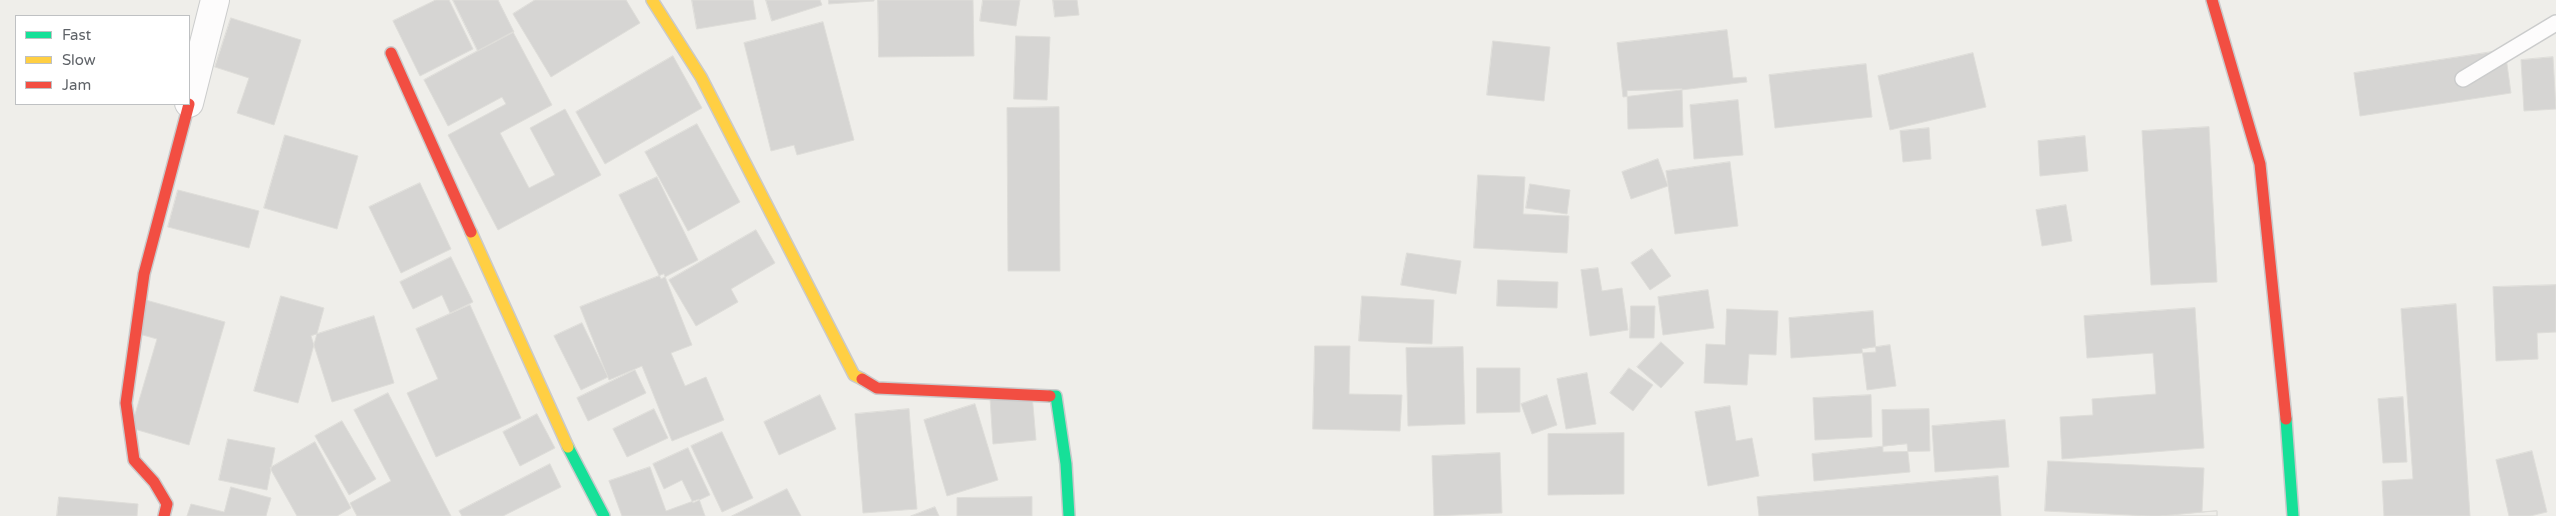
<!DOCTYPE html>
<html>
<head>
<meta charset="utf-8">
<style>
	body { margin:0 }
	#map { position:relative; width:2556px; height:516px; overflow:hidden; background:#efeeea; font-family:"Varela Round",sans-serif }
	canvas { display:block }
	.legend { position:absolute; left:15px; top:15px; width:175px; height:90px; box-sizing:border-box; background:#fff; border:1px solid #bfc1c3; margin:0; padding:6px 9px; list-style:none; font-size:15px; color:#5f6368 }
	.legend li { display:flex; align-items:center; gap:10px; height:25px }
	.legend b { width:25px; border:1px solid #bfc1c3 }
</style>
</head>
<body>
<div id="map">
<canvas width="2556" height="516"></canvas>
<ul class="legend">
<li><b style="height:6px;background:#16e098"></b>Fast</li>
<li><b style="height:6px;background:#ffcf43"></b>Slow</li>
<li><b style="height:6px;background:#f24e42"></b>Jam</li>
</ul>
</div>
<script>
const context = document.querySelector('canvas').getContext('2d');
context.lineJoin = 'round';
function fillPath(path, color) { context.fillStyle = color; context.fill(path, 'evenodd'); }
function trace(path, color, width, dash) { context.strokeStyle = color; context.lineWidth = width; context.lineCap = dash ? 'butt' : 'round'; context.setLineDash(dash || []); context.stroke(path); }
const building = new Path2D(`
	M436,0h13l24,49 -53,27 -27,-55z
	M453,0h45l16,32 -36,19z
	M535,0h91l14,23 -89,54 -38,-63z
	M692,0h61l3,19 -59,10z
	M766,0h54l2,5 -50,16z
	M829,0h45v1l-45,3z
	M878,0h95l1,56 -95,1z
	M983,0h37l-4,26 -36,-5z
	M1053,0h24l2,15 -24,2z
	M231,18l70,22 -27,85 -37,-12 12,-35 -34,-11z
	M823,22l31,118 -57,15 -3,-10 -23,6 -27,-108z
	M1727,30l6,48 13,-1 1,5 -124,15 -6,-54z
	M513,32l39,73 -52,28 29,55 26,-13 -25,-47 35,-19 36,66 -103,55 -50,-95 58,-31 -4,-7 -54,29 -24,-46z
	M1016,36l34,1 -3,63 -33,-1z
	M1493,41l57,6 -6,54 -57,-6z
	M2505,50l6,43 -151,23 -6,-43z
	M1973,53l13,54 -96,23 -12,-54z
	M673,56l29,52 -97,56 -29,-52z
	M2553,57l3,52 -32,2 -3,-51z
	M1866,64l6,53 -97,11 -6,-53z
	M1682,89l1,38 -55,2 -1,-38z
	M1738,100l5,55 -49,4 -4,-54z
	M1059,107l1,164h-52l-1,-163z
	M697,124l43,78 -52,29 -43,-79z
	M2209,127l8,155 -66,3 -9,-154z
	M1929,128l2,31 -28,3 -3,-31z
	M285,135l73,21 -21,73 -73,-21z
	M2085,136l3,35 -48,5 -2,-35z
	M1658,159l10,27 -37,13 -9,-27z
	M1730,162l8,64 -63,8 -9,-63z
	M1478,175l47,2 -2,37 46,2 -2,37 -93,-5z
	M657,177l41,83 -37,19 -42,-84z
	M420,183l31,66 -50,24 -32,-66z
	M1530,184l40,6 -3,24 -41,-6z
	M178,190l81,21 -10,37 -81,-21z
	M2066,205l6,36 -30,5 -6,-36z
	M756,230l19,33 -44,26 7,13 -42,24 -27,-46z
	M1652,249l19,27 -21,14 -19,-27z
	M1407,253l54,8 -5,33 -55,-9z
	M451,257l22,45 -23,11 -8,-18 -29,14 -13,-27z
	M1598,268l4,23 20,-3 6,42 -38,6 -9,-66z
	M664,274l28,71 -21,8 14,33 21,-9 18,43 -52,21 -30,-75 -33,14 -29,-73z
	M1498,280l60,2 -1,26 -60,-2z
	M2556,285v47l-19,1 1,26 -42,2 -3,-74z
	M1708,290l6,38 -51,7 -5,-38z
	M281,296l43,12 -26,95 -44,-12z
	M1362,296l72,4 -2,44 -73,-3z
	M142,299l83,23 -36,123 -58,-17 26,-89 -25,-7z
	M2456,304l14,212h-86l-2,-35 31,-2 -12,-170z
	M470,305l51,113 -85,39 -29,-64 31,-14 -22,-50z
	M1631,306h24l-1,32h-24z
	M2195,308l9,140 -142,11 -2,-42 33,-2 -1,-16 64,-5 -3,-41 -66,5 -3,-42z
	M1727,309l51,2 -2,44 -27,-1 -2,31 -43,-2 2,-39 19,1z
	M1873,311l3,41 -85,6 -2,-40z
	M374,316l20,67 -62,19 -21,-66z
	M582,323l26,54 -27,13 -27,-54z
	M1661,342l23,21 -23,25 -24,-21z
	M1890,345l6,41 -29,4 -5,-41z
	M1315,346h35l-1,48 53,1 -2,36 -87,-2z
	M1463,347l2,77 -57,2 -2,-78z
	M1477,368h43v44l-43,1z
	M1629,368l24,17 -20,26 -23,-18z
	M635,370l11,23 -58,28 -11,-23z
	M1587,373l9,51 -30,5 -9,-50z
	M388,393l63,123h-94l-7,-13 41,-22 -37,-71z
	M1032,394l4,46 -43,4 -3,-46z
	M820,395l16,34 -57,26 -15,-33z
	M1547,395l10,30 -25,9 -11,-30z
	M1871,395l1,42 -57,3 -2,-42z
	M2403,397l4,65 -24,1 -5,-64z
	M975,404l23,76 -51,16 -23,-76z
	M1730,406l6,35 16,-3 7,38 -51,10 -13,-74z
	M654,409l14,29 -41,19 -14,-28z
	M909,409l8,100 -54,4 -8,-99z
	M1929,409l1,42 -47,1 -1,-42z
	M537,414l18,34 -35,18 -17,-34z
	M2005,420l4,47 -74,5 -3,-46z
	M342,421l34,58 -27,16 -34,-59z
	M722,432l31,66 -31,14 -31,-66z
	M1624,433v61l-76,1v-61z
	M228,439l47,9 -8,42 -48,-10z
	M315,442l36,66 -14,8h-40l-27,-48z
	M1907,444l3,28 -96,9 -2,-27z
	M688,448l22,47 -17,8 -11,-23 -18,9 -11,-25z
	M2532,451l15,61 -17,4h-21l-13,-56z
	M1500,453l2,60 -68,3 -2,-60z
	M2048,461l156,7 -2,44 15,-1v5h-67l-105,-5z
	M550,464l11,23 -58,29h-41l-3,-5z
	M650,467l16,44 33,-12 6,17h-83l-13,-35z
	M1998,476l3,40h-242l-2,-19z
	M231,487l40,11 -5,18h-79l4,-12 33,8z
	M787,489l14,27h-69z
	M59,497l79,7 -1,12h-80z
	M1032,497v19h-75v-18z
	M935,507l4,9h-28z
	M2217,511v5h-56z`);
const lane = new Path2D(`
	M2463,79l93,-56`);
const street = new Path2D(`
	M189,103l26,-103`);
const fast = new Path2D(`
	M1050,396h6l10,68 3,52
	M2286,419l7,97
	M568,447l36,69`);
const slow = new Path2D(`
	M652,0l49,77 153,298 8,4
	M471,232l97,215`);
const jam = new Path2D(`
	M2212,0l48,164 26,255
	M391,53l80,179
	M862,379l15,9 173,8
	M164,516l3,-12 -13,-22 -20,-22 -8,-57 18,-129 45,-170`);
fillPath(building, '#d6d5d3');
trace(building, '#deddd9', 1);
trace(lane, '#cbcccc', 18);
trace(street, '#cbcccc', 30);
trace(fast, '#cacacb', 14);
trace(slow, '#cacacb', 14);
trace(jam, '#cacacb', 14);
trace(lane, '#fdfcfc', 15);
trace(street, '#fdfcfc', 28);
trace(fast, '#16e098', 11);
trace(slow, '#ffcf43', 11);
trace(jam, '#f24e42', 11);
</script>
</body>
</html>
